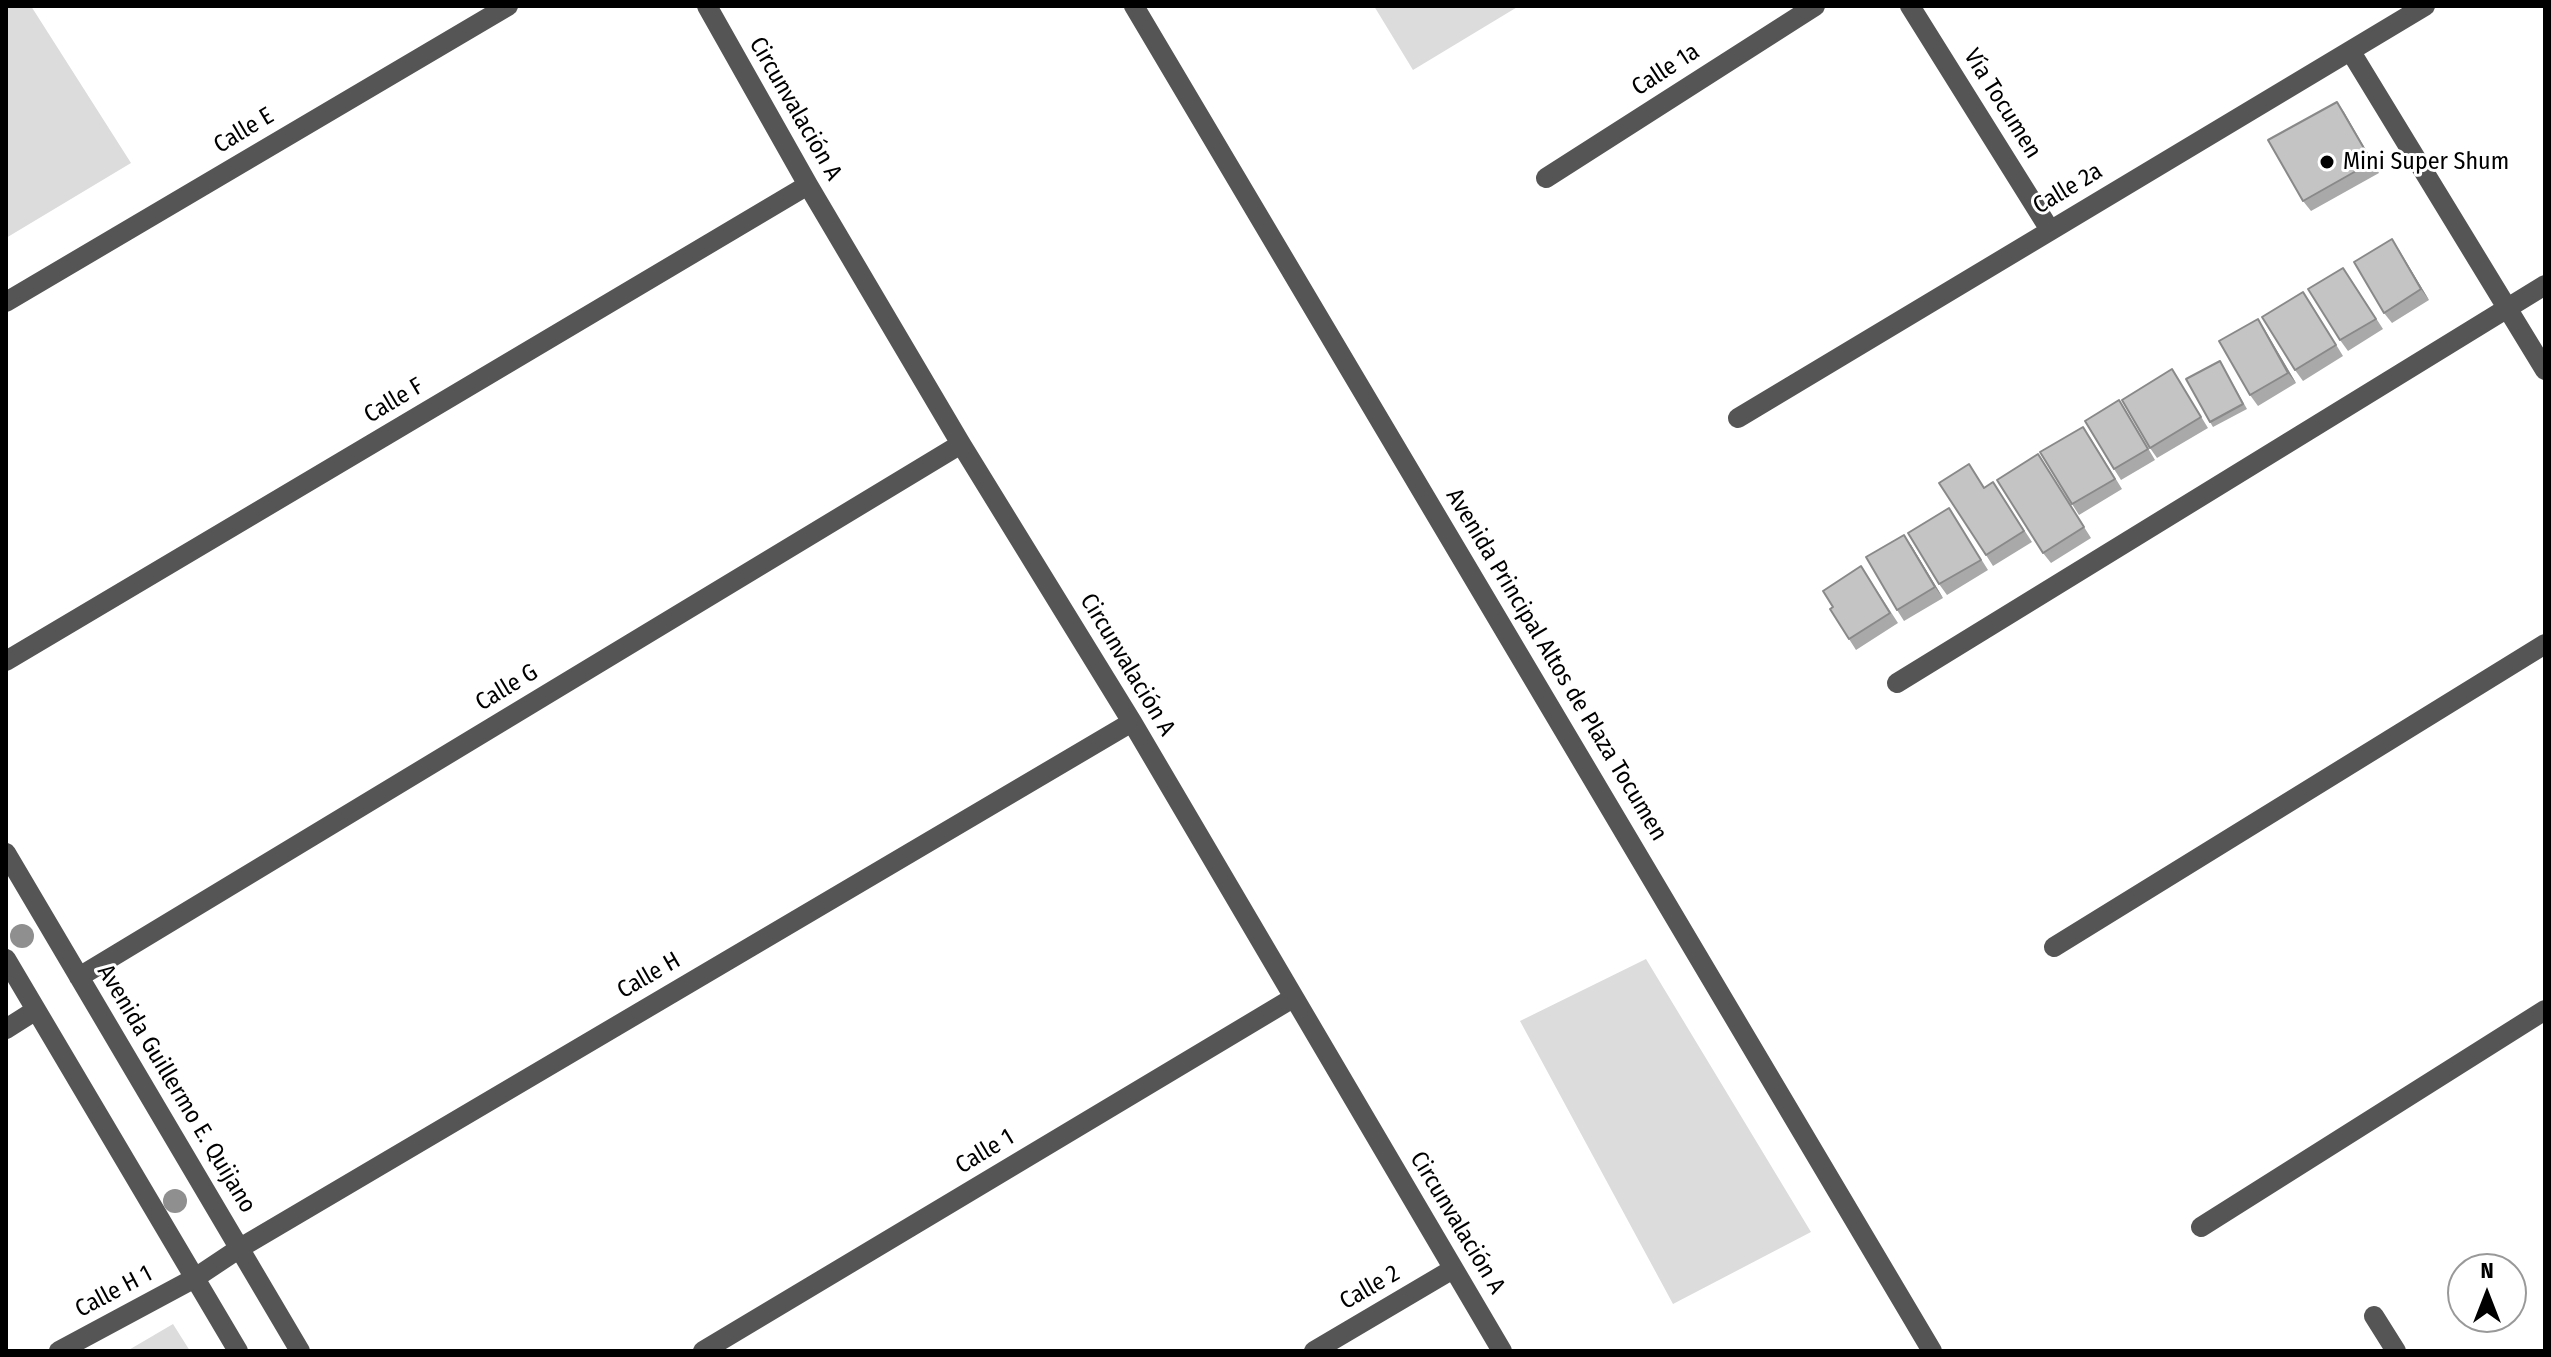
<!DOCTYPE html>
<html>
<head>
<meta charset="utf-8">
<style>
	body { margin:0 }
	#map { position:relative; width:2551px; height:1357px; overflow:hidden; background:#fff; font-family:"Fira Sans Condensed",sans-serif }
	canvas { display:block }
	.frame { position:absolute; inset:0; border:8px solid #000; pointer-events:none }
	.north { position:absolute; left:2447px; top:1253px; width:80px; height:80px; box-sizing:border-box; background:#fff; border:2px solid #999; border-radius:50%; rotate:0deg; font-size:22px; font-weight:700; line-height:32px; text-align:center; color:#000 }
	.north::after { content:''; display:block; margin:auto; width:28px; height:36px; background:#000; clip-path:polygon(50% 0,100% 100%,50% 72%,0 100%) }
</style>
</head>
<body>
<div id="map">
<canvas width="2551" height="1357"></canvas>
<div class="frame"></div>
<div class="north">N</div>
</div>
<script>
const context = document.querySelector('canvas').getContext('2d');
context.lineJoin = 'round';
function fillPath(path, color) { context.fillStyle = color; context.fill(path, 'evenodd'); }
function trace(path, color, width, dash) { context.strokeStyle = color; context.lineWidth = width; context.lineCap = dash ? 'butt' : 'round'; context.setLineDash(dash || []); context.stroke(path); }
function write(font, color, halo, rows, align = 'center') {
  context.font = font + ' "Fira Sans Condensed",sans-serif'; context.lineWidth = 6; context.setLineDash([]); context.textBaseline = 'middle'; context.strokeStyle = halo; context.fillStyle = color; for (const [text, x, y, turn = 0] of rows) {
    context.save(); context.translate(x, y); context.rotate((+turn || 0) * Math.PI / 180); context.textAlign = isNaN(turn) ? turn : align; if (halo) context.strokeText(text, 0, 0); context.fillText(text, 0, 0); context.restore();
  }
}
const green = new Path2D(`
	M6,6h25l100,157 -125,75z
	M1374,6h145l-106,64z
	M1646,959l165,273 -138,72 -153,-283z
	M173,1324l17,27h-63z`);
const minor = new Path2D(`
	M707,6l101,179 153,259 171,278 370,629
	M1134,6l798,1345
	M1910,6l140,224
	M2351,52l194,318
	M1546,178l269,-172
	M6,302l502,-296
	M1738,418l687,-412
	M6,661l802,-476
	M1897,683l648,-398
	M6,853l294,498
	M2054,947l491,-303
	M6,959l232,392
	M79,977l882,-533
	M6,1029l30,-19
	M2201,1227l344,-217
	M2374,1316l22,35
	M59,1351l136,-73 45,-30 892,-526
	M703,1351l590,-353
	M1314,1351l139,-82`);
const trees = [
	[22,936],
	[175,1201]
];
const wall = new Path2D(`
	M2337,102l42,71 -68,38 -8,-10z
	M2399,250l30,50 -37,23 -8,-10z
	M2350,278l33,51 -35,22 -8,-11z
	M2310,302l33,54 -40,25 -8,-11z
	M2258,319l38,64 -38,23 -8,-11z
	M2220,361l27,48 -34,18 -3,-5z
	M2172,369l36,59 -51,30 -7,-10z
	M2126,411l29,49 -34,20 -7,-11z
	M2090,437l32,52 -43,26 -7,-11z
	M2038,454l53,84 -40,25 -8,-10z
	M1985,488l15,5 32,49 -39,24 -7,-11z
	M1949,508l39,62 -41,25 -8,-11z
	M1911,545l32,53 -39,23 -7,-11z
	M1861,566l37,57 -42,27 -7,-11z`);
const shadedWall = new Path2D(`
	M2337,102l7,10 35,61 -7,-11z
	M2392,239l7,11 30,50 -8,-11z
	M2258,319l7,11 31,53 -8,-10z
	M1904,535l7,10 32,53 -8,-11z`);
const building = new Path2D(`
	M2337,102l35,60 -69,39 -35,-61z
	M2392,239l29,50 -37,24 -30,-51z
	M2343,268l33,51 -36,21 -32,-51z
	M2303,292l33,53 -41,25 -33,-53z
	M2258,319l30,54 -38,22 -31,-54z
	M2220,361l23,43 -33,18 -24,-43z
	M2172,369l29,48 -51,31 -28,-48z
	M2119,400l29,49 -34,20 -29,-48z
	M2083,427l32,52 -43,25 -32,-52z
	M2038,454l46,73 -41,26 -46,-73z
	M1969,464l15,24 9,-6 31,49 -38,24 -47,-72z
	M1949,508l32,52 -42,24 -31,-51z
	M1904,535l31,52 -38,23 -31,-53z
	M1861,566l29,47 -41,26 -19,-30 3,-2 -10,-16z`);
const markers = [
	[2327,162,8,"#000"]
];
const streetNames = [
	["Calle 1a",1666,70,-33],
	["Vía Tocumen",2002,104,58],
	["Circunvalación A",795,109,60],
	["Calle E",244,131,-31],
	["Calle 2a",2068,189,-31],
	["Calle F",394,401,-31],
	["Circunvalación A",1127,665,59],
	["Avenida Principal Altos de Plaza Tocumen",1556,665,59],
	["Calle G",507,688,-31],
	["Calle H",649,976,-30],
	["Avenida Guillermo E. Quijano",176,1089,59],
	["Calle 1",985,1152,-31],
	["Circunvalación A",1457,1223,59],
	["Calle 2",1370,1288,-30],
	["Calle H 1",114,1292,-28]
];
const poiNames = [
	["Mini Super Shum",2343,162]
];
fillPath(green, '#dcdcdc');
trace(minor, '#555', 20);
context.fillStyle = '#8f8f8f';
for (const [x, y] of trees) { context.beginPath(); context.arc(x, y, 12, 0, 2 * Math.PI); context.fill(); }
fillPath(wall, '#a9a9a9');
fillPath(shadedWall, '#898989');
fillPath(building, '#c4c4c4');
trace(building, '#898989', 2);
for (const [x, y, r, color] of markers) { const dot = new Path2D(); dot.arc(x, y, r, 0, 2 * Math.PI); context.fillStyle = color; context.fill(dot); trace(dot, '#fff', 3); }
write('24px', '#000', '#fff', streetNames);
write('24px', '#000', '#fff', poiNames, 'left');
</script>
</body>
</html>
